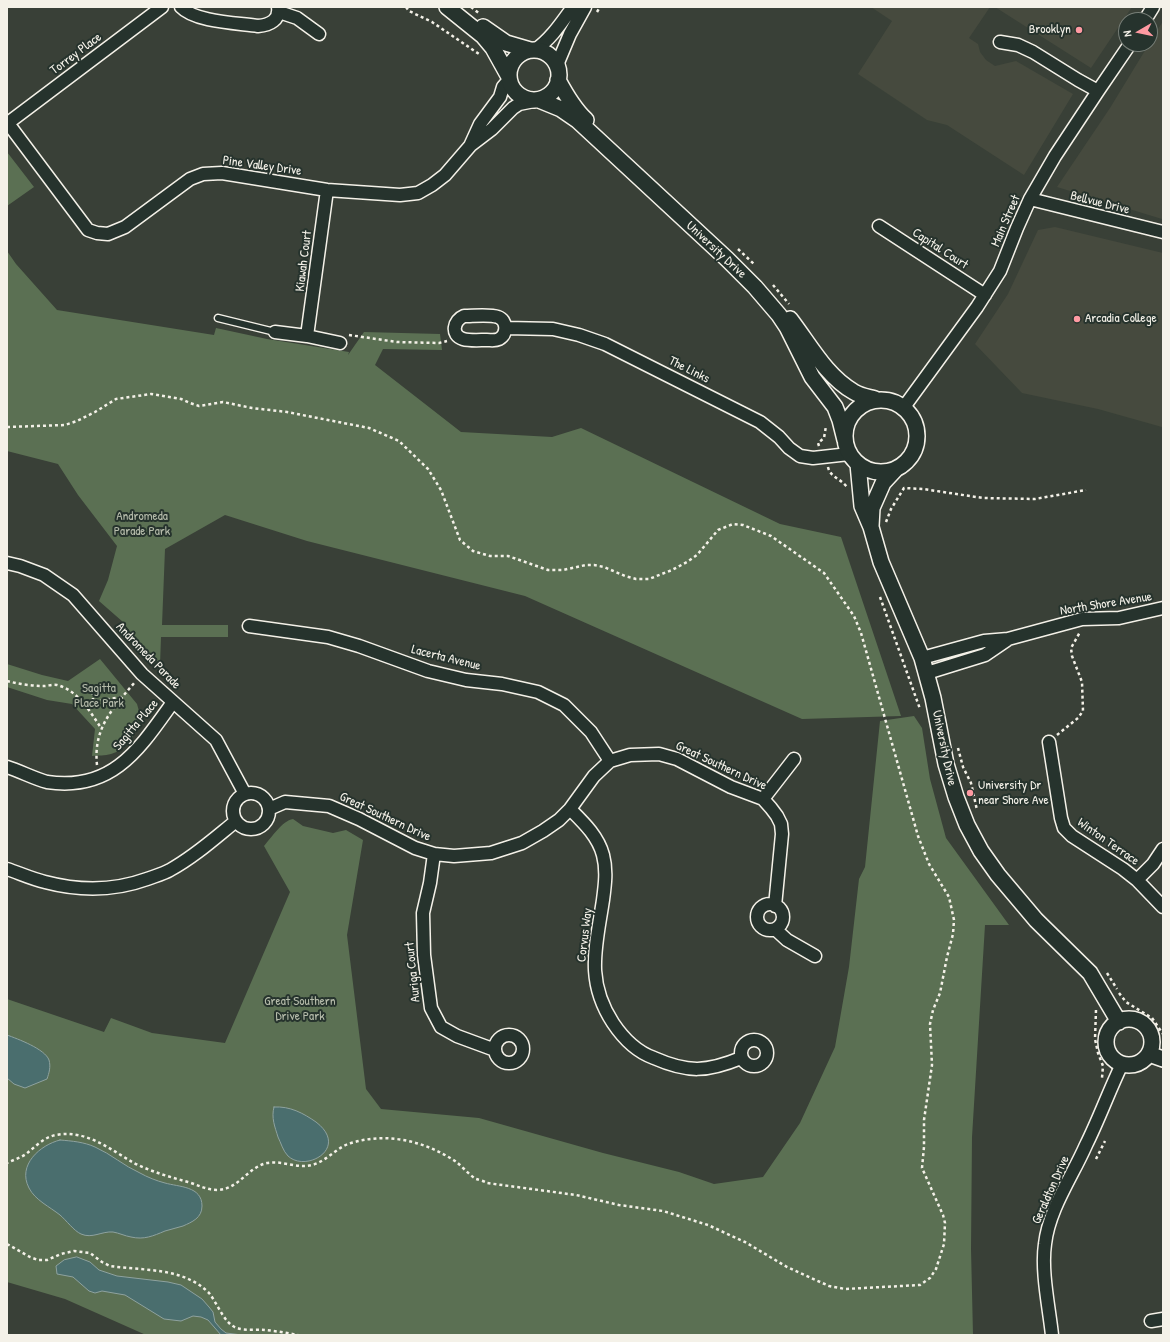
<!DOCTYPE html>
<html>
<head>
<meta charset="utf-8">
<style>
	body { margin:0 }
	#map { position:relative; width:1170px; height:1342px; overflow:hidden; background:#394037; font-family:"Patrick Hand",sans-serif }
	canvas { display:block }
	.frame { position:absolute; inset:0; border:8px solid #f4f1e8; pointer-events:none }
	.north { position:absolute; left:1118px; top:12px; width:40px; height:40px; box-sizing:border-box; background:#26332d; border:1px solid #787f78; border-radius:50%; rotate:261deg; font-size:11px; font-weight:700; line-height:16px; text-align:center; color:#f4f1e8 }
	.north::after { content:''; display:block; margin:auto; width:14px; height:18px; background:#ff9aa2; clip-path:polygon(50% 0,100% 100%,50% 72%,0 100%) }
</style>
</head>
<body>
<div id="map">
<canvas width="1170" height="1342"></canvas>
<div class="frame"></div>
<div class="north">N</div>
</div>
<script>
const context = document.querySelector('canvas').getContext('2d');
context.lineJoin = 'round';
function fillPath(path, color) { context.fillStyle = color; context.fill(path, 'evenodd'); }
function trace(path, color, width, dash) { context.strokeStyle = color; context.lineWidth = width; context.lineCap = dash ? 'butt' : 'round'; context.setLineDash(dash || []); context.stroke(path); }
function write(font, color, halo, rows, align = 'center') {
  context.font = font + ' "Patrick Hand",sans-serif'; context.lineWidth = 4; context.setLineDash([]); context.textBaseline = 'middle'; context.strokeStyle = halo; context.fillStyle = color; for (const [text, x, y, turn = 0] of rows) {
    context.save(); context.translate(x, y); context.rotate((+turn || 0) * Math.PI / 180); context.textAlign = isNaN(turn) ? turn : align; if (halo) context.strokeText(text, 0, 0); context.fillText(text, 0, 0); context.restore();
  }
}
const built = new Path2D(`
	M871,7h119l-21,31 9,6 2,8 6,8 9,6 21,-5 57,33 -49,81 -77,-50 -20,-5 -69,-46 34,-53z
	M995,7h137l-41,61z
	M1163,21v196l-1,2 -105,-32 53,-79z
	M1055,227l108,26v171l-1,3 -64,-18 -76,-16 -47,-49 33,-50 30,-64z`);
const green = new Path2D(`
	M7,152l27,35 -27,19z
	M7,251l9,13 41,46 157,25 2,-7 51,11 82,13 -1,3 16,-23 76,2 2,16 -59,-1 -8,16 86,67 91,5 29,-9 199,96 61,13 60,179 -99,3 -277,-123 -218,-55 -82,-26 -60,34 -3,76h66v12h-67l-1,28 -3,3 -34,-46 -24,-21 9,-21 9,-34 -39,-51 -20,-31 -51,-13z
	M100,659l37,45 4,14c-3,14 -15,32 -30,36 -6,2 -13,1 -19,2l3,-27 -23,-25 -25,-4 -40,-13v-23l35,11 26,6z
	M914,716l8,12 8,51 16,59 63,87h-24l-13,212 -1,112 2,86h-827l-81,-36 -58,-17v-283l97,33 7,-14 41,15 73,10 65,-151 -26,-46c8,-9 18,-25 29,-27l10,7 30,7 13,-3 17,10 -16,95 19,154 15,20 98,9 124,35 76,19 35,12 49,-7 37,-54 35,-76 14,-80 10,-88 6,-12 15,-146z`);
const water = new Path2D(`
	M7,1035c11,4 38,14 42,25 2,7 0,13 -2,19l-22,9 -11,-4 -7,-6z
	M274,1107c16,-1 29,6 42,15 34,26 -10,51 -28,34 -5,-5 -7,-13 -10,-19 -3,-10 -7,-19 -4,-30z
	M60,1140c12,1 24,2 35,7 16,7 29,19 45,26 7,4 17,8 25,10 14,4 37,3 37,23 0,12 -10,16 -19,20 -6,2 -12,3 -18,5 -12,5 -21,9 -34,6 -6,-1 -12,-4 -18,-5 -11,-1 -21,7 -32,2 -7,-3 -15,-14 -21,-19 -10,-8 -25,-15 -31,-27 -12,-23 11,-43 31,-48z
	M77,1257l13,5 9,8 18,6 51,6 13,3 21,14 7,8 4,5 2,10 6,7 5,4 16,2h-21l-13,-15 -7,-3 -8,-1 -12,5 -17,-2 -39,-24 -23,-4 -7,2 -6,-2 -16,-14 -16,-3 -1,-8 8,-6z`);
const path = new Path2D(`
	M406,7l3,4 23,11 47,32
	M471,7l9,7
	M597,12l3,-5
	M738,249l17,16
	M773,285l16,19
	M349,335l48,7 42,1 8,-2
	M7,427l58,-2 12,-4 18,-9 21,-13 35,-5 30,5 9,4 9,3 24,-4 29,6 35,4 82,16 30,13 29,28 13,21 19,50 13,11 17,5h18l40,14h15l23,-5h8l10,2 21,9 11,3h13l23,-9 15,-8 10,-7 21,-25 15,-6 10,1 28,11 53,37 30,43 7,17 57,203 11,28 20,33 5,23 -1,14 -6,23 -7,36 -7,17 -3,14 2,41 -8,55v27l-2,21 21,47 2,8 -1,21 -8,25 -6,9 -10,7 -75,4 -16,-3 -42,-19 -42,-25 -37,-17 -45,-14 -44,-6 -43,-10 -89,-12c-3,-2 -8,-3 -11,-4 -8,-5 -14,-13 -21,-18 -31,-20 -67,-29 -104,-18 -14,4 -24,18 -39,22 -15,4 -30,-5 -45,-2 -19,4 -29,27 -50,27 -10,0 -19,-5 -29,-8 -18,-5 -36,-10 -54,-19 -23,-13 -48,-34 -78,-28 -12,2 -21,12 -30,19 -6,4 -13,6 -19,9
	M819,446l-1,-3 6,-5 2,-12
	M828,467c2,10 12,11 19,20
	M886,522l5,-13 13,-21 19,1 60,9 52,1 51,-9
	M880,597l40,112
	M7,681c12,3 25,5 37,5 4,0 9,-2 13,-1 20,5 33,26 44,43
	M93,701v-8
	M83,703l39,-6
	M1057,735l21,-17 5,-7 -1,-29 -10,-26 -1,-8 9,-16
	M958,748l5,19 8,16 6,27
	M97,765c-4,-37 16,-57 38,-83
	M1107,973l10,16
	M1119,993l7,9 26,16 11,16
	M1096,1010l-1,29 3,14 5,13 -1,12
	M1096,1159l9,-18
	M7,1244l23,13 8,3h9l14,-6 13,-3 16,2 12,9 8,4c34,5 73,1 99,27 9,11 15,31 28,35 8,3 19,1 28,2 11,1 22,3 33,5`);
const service = new Path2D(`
	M218,318l57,14`);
const minor = new Path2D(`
	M181,7c14,15 57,16 77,19 12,-1 22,-6 20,-19
	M279,12l18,6 22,16
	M1145,20l8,-13
	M1000,42l18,3 15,7 45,28 20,11
	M535,50c16,-11 27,-28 38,-43
	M557,65l13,-31 15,-27
	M7,122l81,108 9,3 11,1 17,-7 65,-48 13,-5 19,-1 105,17 73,5 18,-2 14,-8 13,-10 25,-29 10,-22 20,-27 3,-10 6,-7
	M8,123l154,-116
	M471,145l21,-16 21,-21 6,-4 15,-3
	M1030,199l133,33
	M879,226l106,69
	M464,316c9,0 26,-2 34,1 9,3 10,17 1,22 -4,2 -8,1 -12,1 -7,0 -17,1 -24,-1 -13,-4 -9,-19 1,-23z
	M506,328l47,1 26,6 26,9 155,78 19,15 10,11 11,8 13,2 36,-4
	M275,332l32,4 33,7
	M307,336l20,-146
	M904,407l73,-100 23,-36 17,-43 13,-29 25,-43 43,-65 32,-47
	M7,563l13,3 24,9 29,20 69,79 74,66 29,54
	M249,626l79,11 31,9 69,25 38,9 36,4 36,8 26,13 27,27 19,29
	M922,658l62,-17 24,-2 74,-20 37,-1 44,-10
	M927,673l58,-18 22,-15
	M1049,742l12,76 3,10 8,8 51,33 14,11 26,27
	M7,767c13,4 28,12 40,15 66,10 93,-34 126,-80
	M233 811a18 18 0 1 1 36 0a18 18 0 1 1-36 0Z
	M763,799l31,-40
	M269,809l16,-7 44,4 30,13 56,29 19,6 20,2 37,-3 31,-10 21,-12 16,-11 11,-11 24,-33 16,-15 20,-6 29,-1 18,5 54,28 32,12 8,9 6,8 4,8 1,10 -7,72
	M570,809c13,13 28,27 33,46 4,15 2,30 0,45 -7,47 -18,80 10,123 10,15 24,29 41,35 34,15 53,14 87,0
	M434,854l-4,29 -7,30 1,42 7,53 10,19 16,9 38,14
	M7,869c12,4 25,10 38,13 34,9 69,9 102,-3 8,-3 16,-5 23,-9 24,-13 45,-32 66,-49
	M1137,880l16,-16 10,-15
	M757 917a13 13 0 1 1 26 0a13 13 0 1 1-26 0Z
	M775,929l12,11 28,16
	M495 1049a14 14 0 1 1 28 0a14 14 0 1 1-28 0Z
	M741 1053a13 13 0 1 1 26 0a13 13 0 1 1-26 0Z
	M1151,1321l12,-2
	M1052,1335c-3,-28 -11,-64 -7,-91 4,-35 27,-67 41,-99 13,-26 23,-54 36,-81`);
const tertiary = new Path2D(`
	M447,7l36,29 10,12 15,27
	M483,27l23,16 24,7
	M509 75a25 25 0 1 1 50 0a25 25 0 1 1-50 0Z
	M558,80c8,15 16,29 28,40
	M539,100l22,9 16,11 150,139 28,28 24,28 8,12 25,50 23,30 5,13 5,20
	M790,319c20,26 36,57 64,73 6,4 14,5 21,7
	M845 436a36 36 0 1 1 72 0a36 36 0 1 1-72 0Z
	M858,464l4,42 9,21 10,35 41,96 11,40 13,66 10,33 11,28 14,26 17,24 38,45 54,53 29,49
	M871,526l1,-18 11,-25 13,-14
	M1106 1042a23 23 0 1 1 46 0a23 23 0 1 1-46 0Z
	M1149,1054l14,5`);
const markers = [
	[1079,30,4,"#ff9aa2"],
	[1077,319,4,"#ff9aa2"],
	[970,793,4,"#ff9aa2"]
];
const poiNames = [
	["Brooklyn",1071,30,"right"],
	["Arcadia College",1085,319],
	["University Dr",978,786],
	["near Shore Ave",978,801]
];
const streetNames = [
	["Torrey Place",76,54,-37],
	["Pine Valley Drive",262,166,8],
	["Bellvue Drive",1100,203,14],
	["Main Street",1006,221,-67],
	["Capital Court",940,249,33],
	["University Drive",716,250,43],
	["Kiawah Court",304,261,-83],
	["The Links",689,370,27],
	["North Shore Avenue",1106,604,-9],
	["Andromeda Parade",148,656,46],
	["Lacerta Avenue",446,658,14],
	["Sagitta Place",136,725,-50],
	["University Drive",944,748,78],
	["Great Southern Drive",721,766,25],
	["Great Southern Drive",385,817,25],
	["Winton Terrace",1108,842,35],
	["Corvus Way",585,935,-83],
	["Auriga Court",413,972,-96],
	["Geraldton Drive",1051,1190,-66]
];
const parkNames = [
	["Andromeda",142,517],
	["Parade Park",142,532],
	["Sagitta",99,689],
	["Place Park",99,704],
	["Great Southern",300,1002],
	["Drive Park",300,1017]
];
fillPath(built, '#464a3e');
fillPath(green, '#5b7053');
fillPath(water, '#4a6e6e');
trace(water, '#8ea29f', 1);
trace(service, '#f4f1e8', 9);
trace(minor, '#f4f1e8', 15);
trace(tertiary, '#f4f1e8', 18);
trace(path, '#f4f1e8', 2.5, [3, 3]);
trace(service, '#26332d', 6);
trace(minor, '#26332d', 12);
trace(tertiary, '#26332d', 15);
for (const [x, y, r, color] of markers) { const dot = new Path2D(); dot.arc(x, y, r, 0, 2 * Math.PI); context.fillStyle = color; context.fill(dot); trace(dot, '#26332d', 1.5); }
write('13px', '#f4f1e8', '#26332d', poiNames, 'left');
write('13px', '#f4f1e8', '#26332d', streetNames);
write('13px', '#b7bdac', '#26332d', parkNames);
</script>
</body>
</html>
